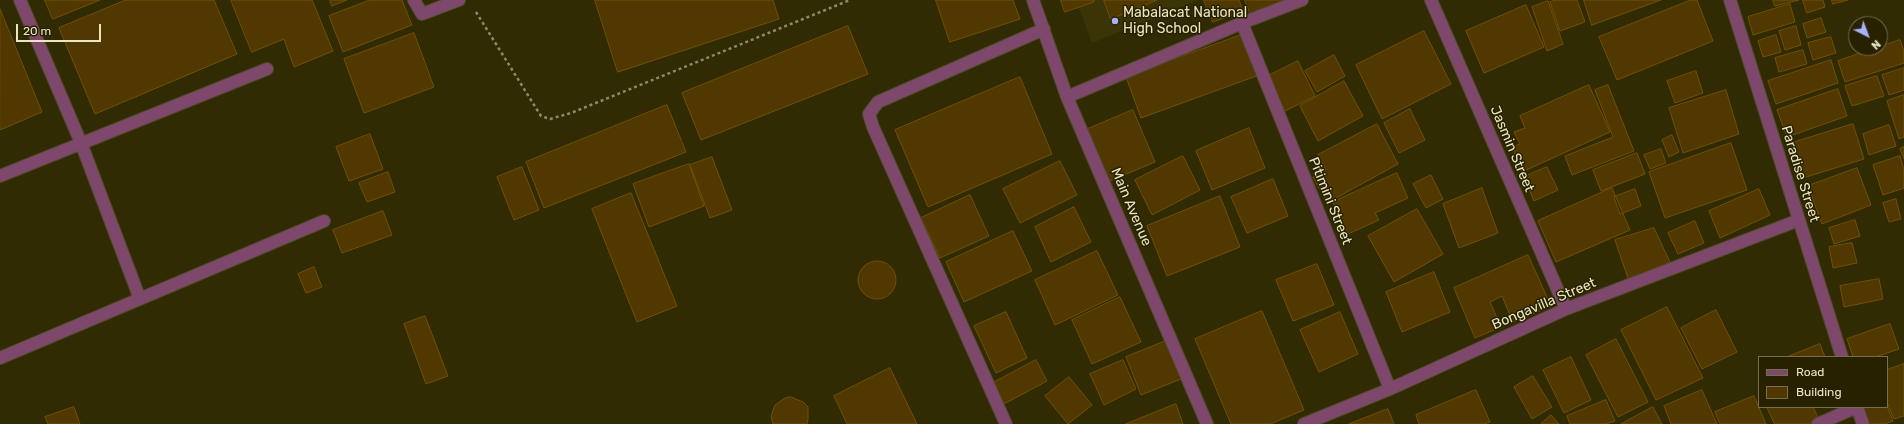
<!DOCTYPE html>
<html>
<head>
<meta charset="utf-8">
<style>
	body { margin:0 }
	#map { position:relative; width:1904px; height:424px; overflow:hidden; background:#312b04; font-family:Rubik,sans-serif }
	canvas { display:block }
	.legend { position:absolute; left:1758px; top:356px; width:130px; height:52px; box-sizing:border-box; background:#272100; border:1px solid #756f4e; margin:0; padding:5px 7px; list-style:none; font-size:12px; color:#eae5c2 }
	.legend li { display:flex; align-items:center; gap:8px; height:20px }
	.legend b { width:20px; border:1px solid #756f4e }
	.north { position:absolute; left:1848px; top:16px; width:40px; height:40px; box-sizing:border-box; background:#272100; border:1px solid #756f4e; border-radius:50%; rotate:138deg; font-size:11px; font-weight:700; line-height:16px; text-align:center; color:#eae5c2 }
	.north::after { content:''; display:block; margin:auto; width:14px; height:18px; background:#aab0fb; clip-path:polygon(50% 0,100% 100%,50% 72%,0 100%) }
	.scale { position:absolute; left:16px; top:24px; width:85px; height:18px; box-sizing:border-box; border:2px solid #eae5c2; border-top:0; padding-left:5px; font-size:12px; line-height:14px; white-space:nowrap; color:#eae5c2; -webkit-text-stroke:3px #272100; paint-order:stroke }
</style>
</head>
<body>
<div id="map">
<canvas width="1904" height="424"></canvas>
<ul class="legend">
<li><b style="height:5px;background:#7d486c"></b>Road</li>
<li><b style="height:11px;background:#513801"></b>Building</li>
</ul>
<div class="north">N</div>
<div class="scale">20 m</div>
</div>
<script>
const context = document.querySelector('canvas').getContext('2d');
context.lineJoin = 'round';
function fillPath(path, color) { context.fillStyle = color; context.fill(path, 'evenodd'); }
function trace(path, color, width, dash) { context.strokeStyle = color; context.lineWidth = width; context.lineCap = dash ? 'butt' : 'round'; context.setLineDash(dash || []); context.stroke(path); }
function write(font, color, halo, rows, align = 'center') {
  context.font = font + ' Rubik,sans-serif'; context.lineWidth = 3; context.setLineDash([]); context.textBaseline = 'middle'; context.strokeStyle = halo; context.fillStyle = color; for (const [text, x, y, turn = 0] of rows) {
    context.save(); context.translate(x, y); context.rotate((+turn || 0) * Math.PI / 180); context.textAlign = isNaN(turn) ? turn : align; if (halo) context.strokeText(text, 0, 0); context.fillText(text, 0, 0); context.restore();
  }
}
const built = new Path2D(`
	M1076,0h123l-107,43z`);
const building = new Path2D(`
	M45,0h55l-47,19z
	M126,0h88l23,54 -142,60 -36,-86z
	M231,0h81l21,51 -39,16 -10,-28 -32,13z
	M330,0h17l-15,6z
	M370,0h32l10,25 -69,27 -14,-36z
	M595,0h178l6,19 -161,53z
	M936,0h77l7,19 -70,23z
	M1061,0h33v2l-29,10z
	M1104,0h53l-46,19z
	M1204,0h35l4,11 -30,11z
	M1245,0h36l1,3 -31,12z
	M1557,0h20l8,22 -25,9 -10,-29z
	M1584,0h77l-69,25z
	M1691,0h6l16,41 -96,39 -18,-43z
	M1773,0h26l-24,6z
	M1803,0h20l2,7 -18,6z
	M1832,0h16l-15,4z
	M1548,1l15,43 -16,7 -15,-44z
	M1790,4l5,18 -42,13 -5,-18z
	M1526,5l18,42 -60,26 -18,-42z
	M0,9l42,103 -42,18z
	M1821,18l5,14 -19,6 -4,-14z
	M848,26l20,48 -167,66 -19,-47z
	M1796,26l5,19 -16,5 -6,-19z
	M1424,31l27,53 -69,35 -26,-54z
	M414,33l20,54 -70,26 -20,-54z
	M1244,34l15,41 -118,43 -15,-41z
	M1776,35l5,17 -18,5 -5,-16z
	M1831,37l5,16 -23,7 -5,-17z
	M1900,40l4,11v12l-59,19 -7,-21z
	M1803,50l4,14 -28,8 -4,-14z
	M1334,55l11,21 -28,16 -12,-21z
	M1831,60l7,23 -62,21 -8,-23z
	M1298,61l17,35 -30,15 -17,-35z
	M1904,68v22l-15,5 -7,-20z
	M1696,71l7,22 -28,10 -8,-22z
	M1877,76l7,20 -32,10 -7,-20z
	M1020,77l32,77 -124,53 -33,-77z
	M1344,81l19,35 -45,25 -18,-35z
	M1589,85l21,47 -88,40 -10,-25 8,-3 -6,-12 11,-4 -5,-12z
	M1608,85l26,66 -62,24 -7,-19 48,-19 -18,-47z
	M1838,89l9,27 -60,21 -10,-27z
	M1726,90l13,44 -56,19 -14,-45z
	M1904,95v42l-5,2 -12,-38z
	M667,105l19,47 -142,56 -18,-46z
	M1410,109l15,31 -26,13 -15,-30z
	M1133,110l22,52 -50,21 -22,-52z
	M1377,124l21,40 -71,39 -14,-26 13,-7 -8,-15z
	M1853,124l11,35 -61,19 -11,-35z
	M1889,125l7,21 -27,9 -6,-21z
	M1249,128l16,40 -53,22 -16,-39z
	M370,134l13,35 -34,12 -13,-34z
	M1672,135l7,17 -10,5 -7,-17z
	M1731,143l16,47 -82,28 -16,-46z
	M1904,147v12l-4,-10z
	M1661,149l5,14 -16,6 -6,-14z
	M1637,153l8,21 -44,17 -8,-21z
	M1183,156l17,34 -48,25 -17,-35z
	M1900,156l4,14v18l-21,7 -10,-30z
	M712,157l20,53 -22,8 -20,-53z
	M1060,161l17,34 -57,28 -17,-34z
	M689,164l15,42 -55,21 -16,-43z
	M522,167l17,43 -25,10 -17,-43z
	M1547,167l11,23 -24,11 -10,-24z
	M1857,168l14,37 -49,19 -14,-38z
	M388,172l7,20 -28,10 -8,-19z
	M1397,173l11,25 -33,15 4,7 -31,14 -15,-32z
	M1431,175l12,24 -17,9 -13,-24z
	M1273,179l15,37 -41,17 -16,-36z
	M1482,188l16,45 -39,15 -16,-44z
	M1612,188l18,42 -74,32 -18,-41z
	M1635,189l6,17 -21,8 -6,-17z
	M1759,189l11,26 -50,23 -11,-27z
	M631,193l46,113 -40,16 -45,-113z
	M970,195l19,41 -49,22 -19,-40z
	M1220,196l20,51 -73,29 -20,-50z
	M1896,199l5,20 -12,3 -6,-19z
	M1074,207l17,35 -40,20 -16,-35z
	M1417,209l26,45 -49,28 -26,-46z
	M383,211l9,24 -50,18 -9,-23z
	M1855,220l5,16 -26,8 -5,-16z
	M1695,221l9,22 -26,11 -10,-21z
	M1654,228l16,34 -41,19 -14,-41z
	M1013,231l19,40 -68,31 -18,-40z
	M1852,243l5,20 -24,5 -4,-21z
	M1097,251l21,44 -63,30 -20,-45z
	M1528,255l23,51 -38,16 -11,-26 -12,6 11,25 -26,11 -21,-50z
	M858 280a19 19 0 1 1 38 0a19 19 0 1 1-38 0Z
	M1317,264l17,41 -41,16 -17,-41z
	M314,267l8,20 -16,6 -8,-19z
	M1434,272l16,40 -48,20 -16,-40z
	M1879,279l4,20 -39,8 -4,-21z
	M1120,297l21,45 -49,22 -20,-44z
	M1667,307l36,71 -47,22 -35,-70z
	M1716,310l21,42 -35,17 -21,-41z
	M1262,311l42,99 -34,14h-39l-36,-85z
	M1006,312l21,46 -31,15 -22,-47z
	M1340,312l18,42 -39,18 -19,-42z
	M425,316l23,60 -22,8 -22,-60z
	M1890,324l9,25 -24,8h-22l-6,-18z
	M1616,339l32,63 -30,15 -32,-62z
	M1166,341l15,38 -40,16 -15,-38z
	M1820,344l5,13h-38z
	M1571,357l20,43 -27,13 -21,-43z
	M1036,360l11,21 -45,24 -11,-21z
	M1123,360l13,29 -32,16 -14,-31z
	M1904,364v52l-10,3 -7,-17v-32z
	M890,368l27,56h-70l-13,-28z
	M1533,376l19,31 -20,12 -18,-32z
	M1069,377l23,28 -24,19 -23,-28z
	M1476,390l14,32 -6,2h-65l-3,-9z
	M1702,390l15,34h-46l-7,-18z
	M1754,396l12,28h-46l-5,-12z
	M791,397l12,5 5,5v12l-1,5h-34l-2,-8 4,-11 10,-7z
	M1606,400l9,21 -9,3h-36l-3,-8z
	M1176,404l7,20h-57z
	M1887,406l6,15 -9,3h-16l-6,-17z
	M74,407l6,17h-32l-3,-7z
	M1653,407l9,17h-41z
	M1767,407h46l6,12 -11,5h-33z
	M1388,409l6,15h-45z
	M1551,415l8,9h-18z`);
const path = new Path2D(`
	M476,12l65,104 9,3 21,-6 279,-113`);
const minor = new Path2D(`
	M20,0l61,143 59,156
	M414,0l8,14 37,-14
	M1033,0l34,97 140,327
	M1431,0l135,309
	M1730,0l112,357
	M1242,23l148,366
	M1067,97l175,-74 60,-23
	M0,176l267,-107
	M0,358l324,-137
	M1857,407l6,17
	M1006,424l-133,-297 -4,-13 9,-12 166,-73
	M1304,424l86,-35 176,-80 233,-89
	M1818,424l39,-17`);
const markers = [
	[1115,21,4,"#aab0fb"]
];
const poiNames = [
	["Mabalacat National",1123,13],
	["High School",1123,29]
];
const streetNames = [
	["Jasmin Street",1512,149,67],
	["Paradise Street",1800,174,73],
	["Pitimini Street",1330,201,68],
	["Main Avenue",1131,207,67],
	["Bongavilla Street",1544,304,-23]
];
fillPath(built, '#3b3407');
fillPath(building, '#513801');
trace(building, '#715004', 1);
trace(minor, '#4f4922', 14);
trace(path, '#8f8a65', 2.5, [3, 3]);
trace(minor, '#7d486c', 12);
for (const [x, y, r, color] of markers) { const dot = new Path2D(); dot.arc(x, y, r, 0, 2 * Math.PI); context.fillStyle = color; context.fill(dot); trace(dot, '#272100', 1.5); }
write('14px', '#eae5c2', '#272100', poiNames, 'left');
write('14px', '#eae5c2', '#272100', streetNames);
</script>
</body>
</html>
